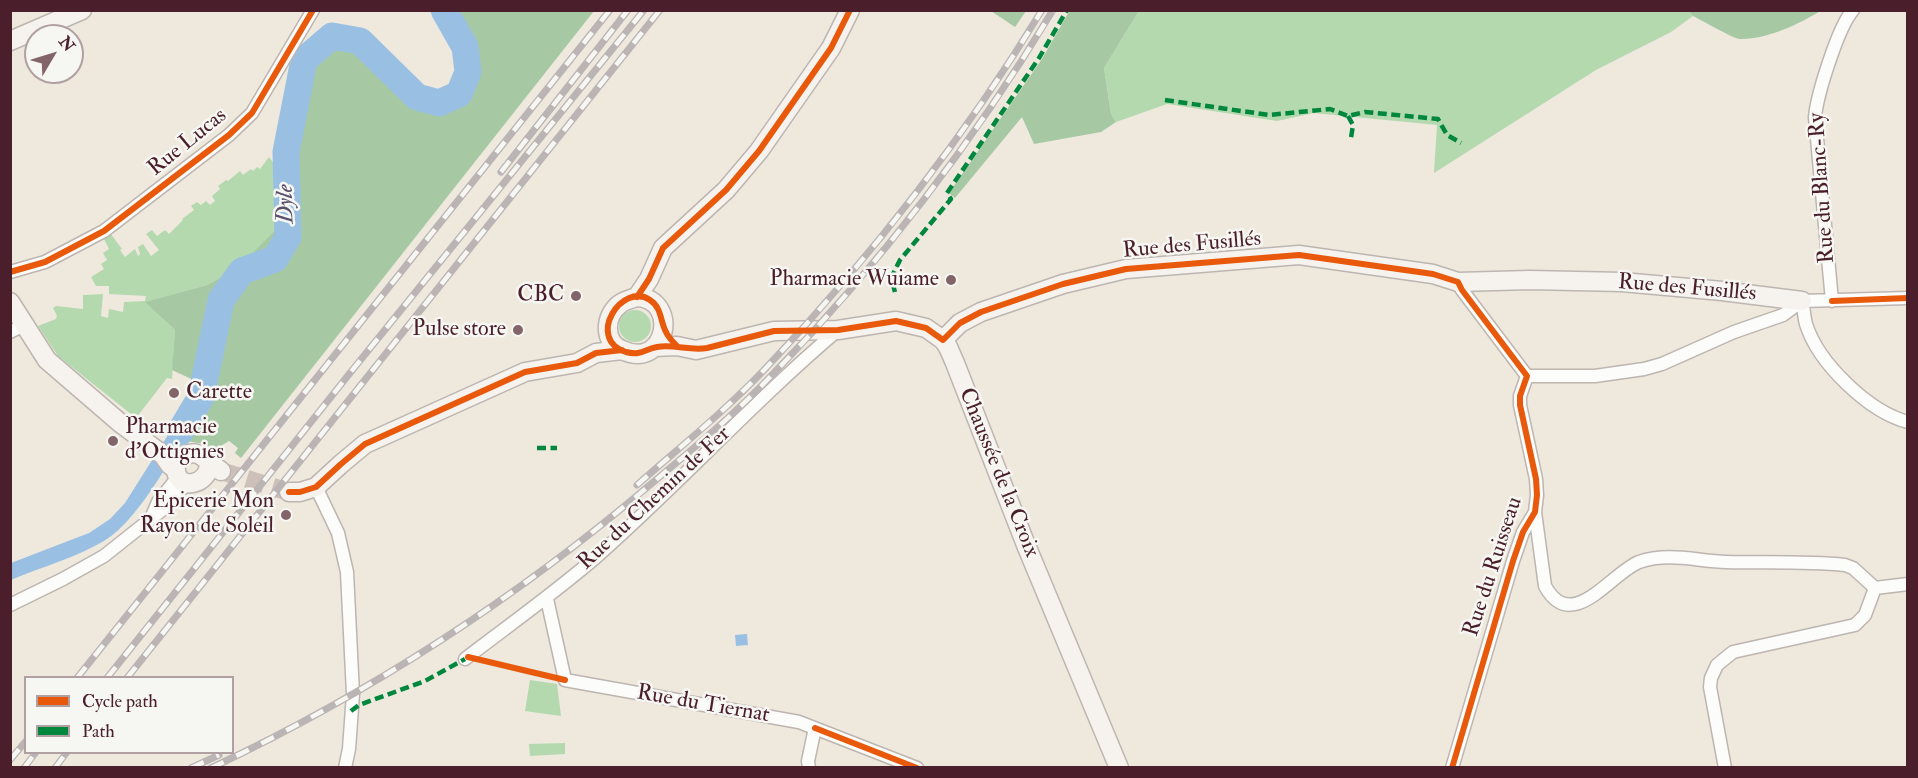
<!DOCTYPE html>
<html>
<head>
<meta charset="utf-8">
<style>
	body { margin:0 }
	#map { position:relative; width:1918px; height:778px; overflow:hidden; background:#eee8dd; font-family:"IM FELL Double Pica",serif }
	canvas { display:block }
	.frame { position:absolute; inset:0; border:12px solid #4a1f2b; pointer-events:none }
	.legend { position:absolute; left:24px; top:676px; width:210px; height:78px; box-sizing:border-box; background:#f6f6f2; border:2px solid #b1a0a2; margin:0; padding:8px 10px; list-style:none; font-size:18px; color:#4a1f2b }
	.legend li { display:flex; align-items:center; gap:12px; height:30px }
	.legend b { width:30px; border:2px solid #b1a0a2 }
	.north { position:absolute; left:24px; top:24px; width:60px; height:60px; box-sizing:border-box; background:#f6f6f2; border:2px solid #b1a0a2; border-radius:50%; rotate:52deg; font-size:16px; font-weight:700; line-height:24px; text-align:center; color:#4a1f2b }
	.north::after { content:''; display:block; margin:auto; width:21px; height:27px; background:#836569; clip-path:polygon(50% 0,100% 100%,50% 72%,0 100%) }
</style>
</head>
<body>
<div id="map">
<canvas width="1918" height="778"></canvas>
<div class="frame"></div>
<ul class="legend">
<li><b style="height:8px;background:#e8590c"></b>Cycle path</li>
<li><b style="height:8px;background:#00873e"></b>Path</li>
</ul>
<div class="north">N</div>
</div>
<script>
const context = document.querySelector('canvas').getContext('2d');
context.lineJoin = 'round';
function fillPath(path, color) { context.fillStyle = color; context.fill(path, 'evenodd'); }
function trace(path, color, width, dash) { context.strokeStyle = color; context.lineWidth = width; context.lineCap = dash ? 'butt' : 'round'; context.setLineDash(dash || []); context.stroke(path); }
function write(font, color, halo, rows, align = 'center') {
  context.font = font + ' "IM FELL Double Pica",serif'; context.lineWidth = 5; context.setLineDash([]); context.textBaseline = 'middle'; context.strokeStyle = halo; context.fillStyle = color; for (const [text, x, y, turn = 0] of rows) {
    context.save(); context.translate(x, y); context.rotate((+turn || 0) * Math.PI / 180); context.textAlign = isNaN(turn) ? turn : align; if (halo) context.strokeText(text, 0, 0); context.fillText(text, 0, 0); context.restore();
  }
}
const green = new Path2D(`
	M1689,10l4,6 -22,16 -75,38 -162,103 3,-48 -123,-12 -37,8 -110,-17 -51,18 -5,-8 -7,-46 35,-57z
	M269,157l9,12 -4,62 -35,37 -32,17 -61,17 29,28 -3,49 -5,-1 -31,40 -78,-62 -20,-30 18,-7 1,-3 -4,-8 3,-2 27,3v-14l20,-1 -2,22 7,2 1,-9 14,3 1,-10 21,-1 1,-5 -37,-2v-8h-13l-5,-9 13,-8 -3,-5 6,-4 -4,-7 6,-4 -6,-12 7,-4 12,16 -2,1 5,7 10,-8 3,7 2,-2 -2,-7 5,-3 8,12 8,-6 -13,-16 6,-4 5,6 8,-6 4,4 14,-14 -1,-1 12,-9 -3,-4 6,-4 4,3 5,-4 4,4 5,-4 -3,-5 8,-7 -2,-3 8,-6 2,1 12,-10 3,4 8,-6 2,2 4,-4 3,2z
	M619 326a16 16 0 1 1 32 0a16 16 0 1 1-32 0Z
	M530,680l27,4 4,32 -36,-5z
	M565,743v11l-35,2 -1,-12z`);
const forest = new Path2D(`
	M1070,10l69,1 -35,57 7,46 5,8 -15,10 -67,12 -12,-27 -67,81 -6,-5 93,-134z
	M449,11h145l-353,447 -6,-5 3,-5 -9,-7 -15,9 -9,-6 -24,-4 21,-36 -7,-5 3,-17 -26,-12 3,-40 -30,-28 62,-17 31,-17 36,-37 6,-78 25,-42 4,-47 23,-20 24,4 61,56 27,5 18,-12 11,-25 -6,-25z
	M991,11h35l-11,16z
	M1689,11h131c-20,13 -55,29 -80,28 -8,-1 -37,-18 -47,-23z`);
const water = new Path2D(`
	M195,399l7,5c-24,41 -59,113 -98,137 -29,17 -63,26 -93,39v-17l78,-30 21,-14 15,-16 41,-65z
	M747,634l1,11 -12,1 -1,-11z`);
const river = new Path2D(`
	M180,432l21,-35 20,-97 21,-29 33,-12 13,-22 -2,-85 18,-92 28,-24 28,5 57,56 22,6 20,-9 9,-22 -3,-25 -21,-37`);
const secondaryTunnel = new Path2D(`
	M221,471l68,21`);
const street = new Path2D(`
	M10,272l35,-10 59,-31 125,-96 23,-22 61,-103
	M1458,282l4,8 65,86
	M1802,301c2,8 2,16 4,23 12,39 63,88 102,98
	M1832,301l-17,-184c2,-22 23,-90 38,-107
	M10,332l14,-7
	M1527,376h68l49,-7 18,-5 72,-32 49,-17 19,-14 106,-3
	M316,487l22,46 9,39 6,122 -4,55 -4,19
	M1535,512l10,74c27,49 66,-13 94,-24 29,-10 58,-1 87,0 39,1 80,-1 119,3l8,3 22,20 -10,27 -10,10 -122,27 -16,13 -6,13 -1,9 15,81
	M152,516l6,-14 20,-25
	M1875,588l33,-4
	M547,599l18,81 234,42 118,46
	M10,605l53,-26 41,-23 63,-50 6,-9 14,-13
	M465,659c43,-33 88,-65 130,-101 83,-73 158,-156 243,-228
	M809,768l-1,-7 7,-33
	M1452,768l61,-207 10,-29 12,-20 2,-17 -1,-16 -16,-74v-9l7,-20`);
const secondary = new Path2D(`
	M10,41l72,-31
	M637,297l12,-18 14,-31 63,-58 33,-39 72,-103 19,-38
	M637,297c43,2 30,74 -15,53 -19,-8 -18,-34 -2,-46 5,-4 11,-5 17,-7z
	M10,302l37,58 72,62 44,33 7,10 5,4
	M943,340l17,-17 21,-11 82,-28 63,-15 173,-14 134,19 25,8 72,-2 92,2 100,9 80,10
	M654,347l23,-1 19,4 78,-19 64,-1 58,-9 30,7 17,12 5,7 7,16 71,182 93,223
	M208,462c6,21 -36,35 -32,0 21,-19 27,-3 45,9
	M289,492h11l16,-5 25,-23 24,-20 160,-72 52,-9 19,-10 26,-3`);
const rail = new Path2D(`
	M501,172l127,-162
	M637,485c43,-38 88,-74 128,-116 104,-110 198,-229 277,-359
	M77,678l533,-668
	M107,678l247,-310 290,-358
	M127,678l533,-668
	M10,760l16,-19
	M24,768l12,-16
	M55,768l12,-16
	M191,768l28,-13
	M211,768c159,-75 306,-170 440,-284 42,-35 83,-69 120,-108 108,-111 202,-233 282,-366`);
const quiet = new Path2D(`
	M1165,100l104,15 61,-6 18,7 17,-4 73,7 9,16 14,8
	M1348,116l5,9 -2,13
	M895,292l-4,-14 9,-18 51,-61 -4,-6 92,-135 28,-48
	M537,448h20
	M351,711l8,-6 66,-24 40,-22`);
const cycleway = new Path2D(`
	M10,272l35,-10 59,-31 125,-96 23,-22 61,-103
	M637,297l12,-18 14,-31 63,-58 33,-39 72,-103 19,-38
	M1832,301l76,-3
	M677,346c-4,-4 -9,-9 -11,-14 -6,-11 -4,-24 -16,-32 -28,-19 -65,39 -24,52 15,4 19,-3 31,-5 17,-3 33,4 50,1l67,-17 64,-1 58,-9 30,7 17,12 17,-17 21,-11 82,-28 63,-15 173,-14 134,19 25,8 4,8 65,86 -7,20v9l16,74 1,16 -2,17 -12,20 -10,29 -61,207
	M289,492h11l16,-5 25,-23 24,-20 160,-72 52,-9 19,-10 26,-3
	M468,657l97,23
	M815,728l102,40`);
const markers = [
	[951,280,6,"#836569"],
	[576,296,6,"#836569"],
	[518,330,6,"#836569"],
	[174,393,6,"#836569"],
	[113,441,6,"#836569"],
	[286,515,6,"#836569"]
];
const streetNames = [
	["Rue Lucas",188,143,-39],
	["Rue du Blanc-Ry",1823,188,-94],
	["Rue des Fusillés",1192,246,-5],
	["Rue des Fusillés",1687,289,5],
	["Chaussée de la Croix",998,473,68],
	["Rue du Chemin de Fer",655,499,-43],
	["Rue du Ruisseau",1494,567,-72],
	["Rue du Tiernat",703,705,10]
];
const poiNames = [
	["Pharmacie Wuiame",939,280],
	["CBC",564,296],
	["Pulse store",506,330],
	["Carette",186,393,"left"],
	["Pharmacie",125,428,"left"],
	["d'Ottignies",125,453,"left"],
	["Epicerie Mon",274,502],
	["Rayon de Soleil",274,527]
];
const waterNames = [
	["Dyle",287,204,-91]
];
fillPath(green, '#b4d9af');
fillPath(forest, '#a6c9a4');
fillPath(water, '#99c0e3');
trace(river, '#99c0e3', 27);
trace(secondaryTunnel, '#cdc0b9', 18, [18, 9]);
trace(street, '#bdb5b0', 15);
trace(secondary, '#bdb5b0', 21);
trace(street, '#fcfcfa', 12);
trace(secondary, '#f6f3ef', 18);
trace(rail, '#bab4b4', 7);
trace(rail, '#f6f6f2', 4.5, [14]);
trace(quiet, '#00873e', 4.5, [9, 4.5]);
trace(cycleway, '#e8590c', 6);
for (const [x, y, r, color] of markers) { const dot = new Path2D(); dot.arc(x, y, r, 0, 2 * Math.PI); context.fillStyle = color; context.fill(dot); trace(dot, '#f6f6f2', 2); }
write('22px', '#4a1f2b', '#f6f6f2', streetNames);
write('22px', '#4a1f2b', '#f6f6f2', poiNames, 'right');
write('italic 24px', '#59516c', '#f6f6f2', waterNames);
</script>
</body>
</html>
